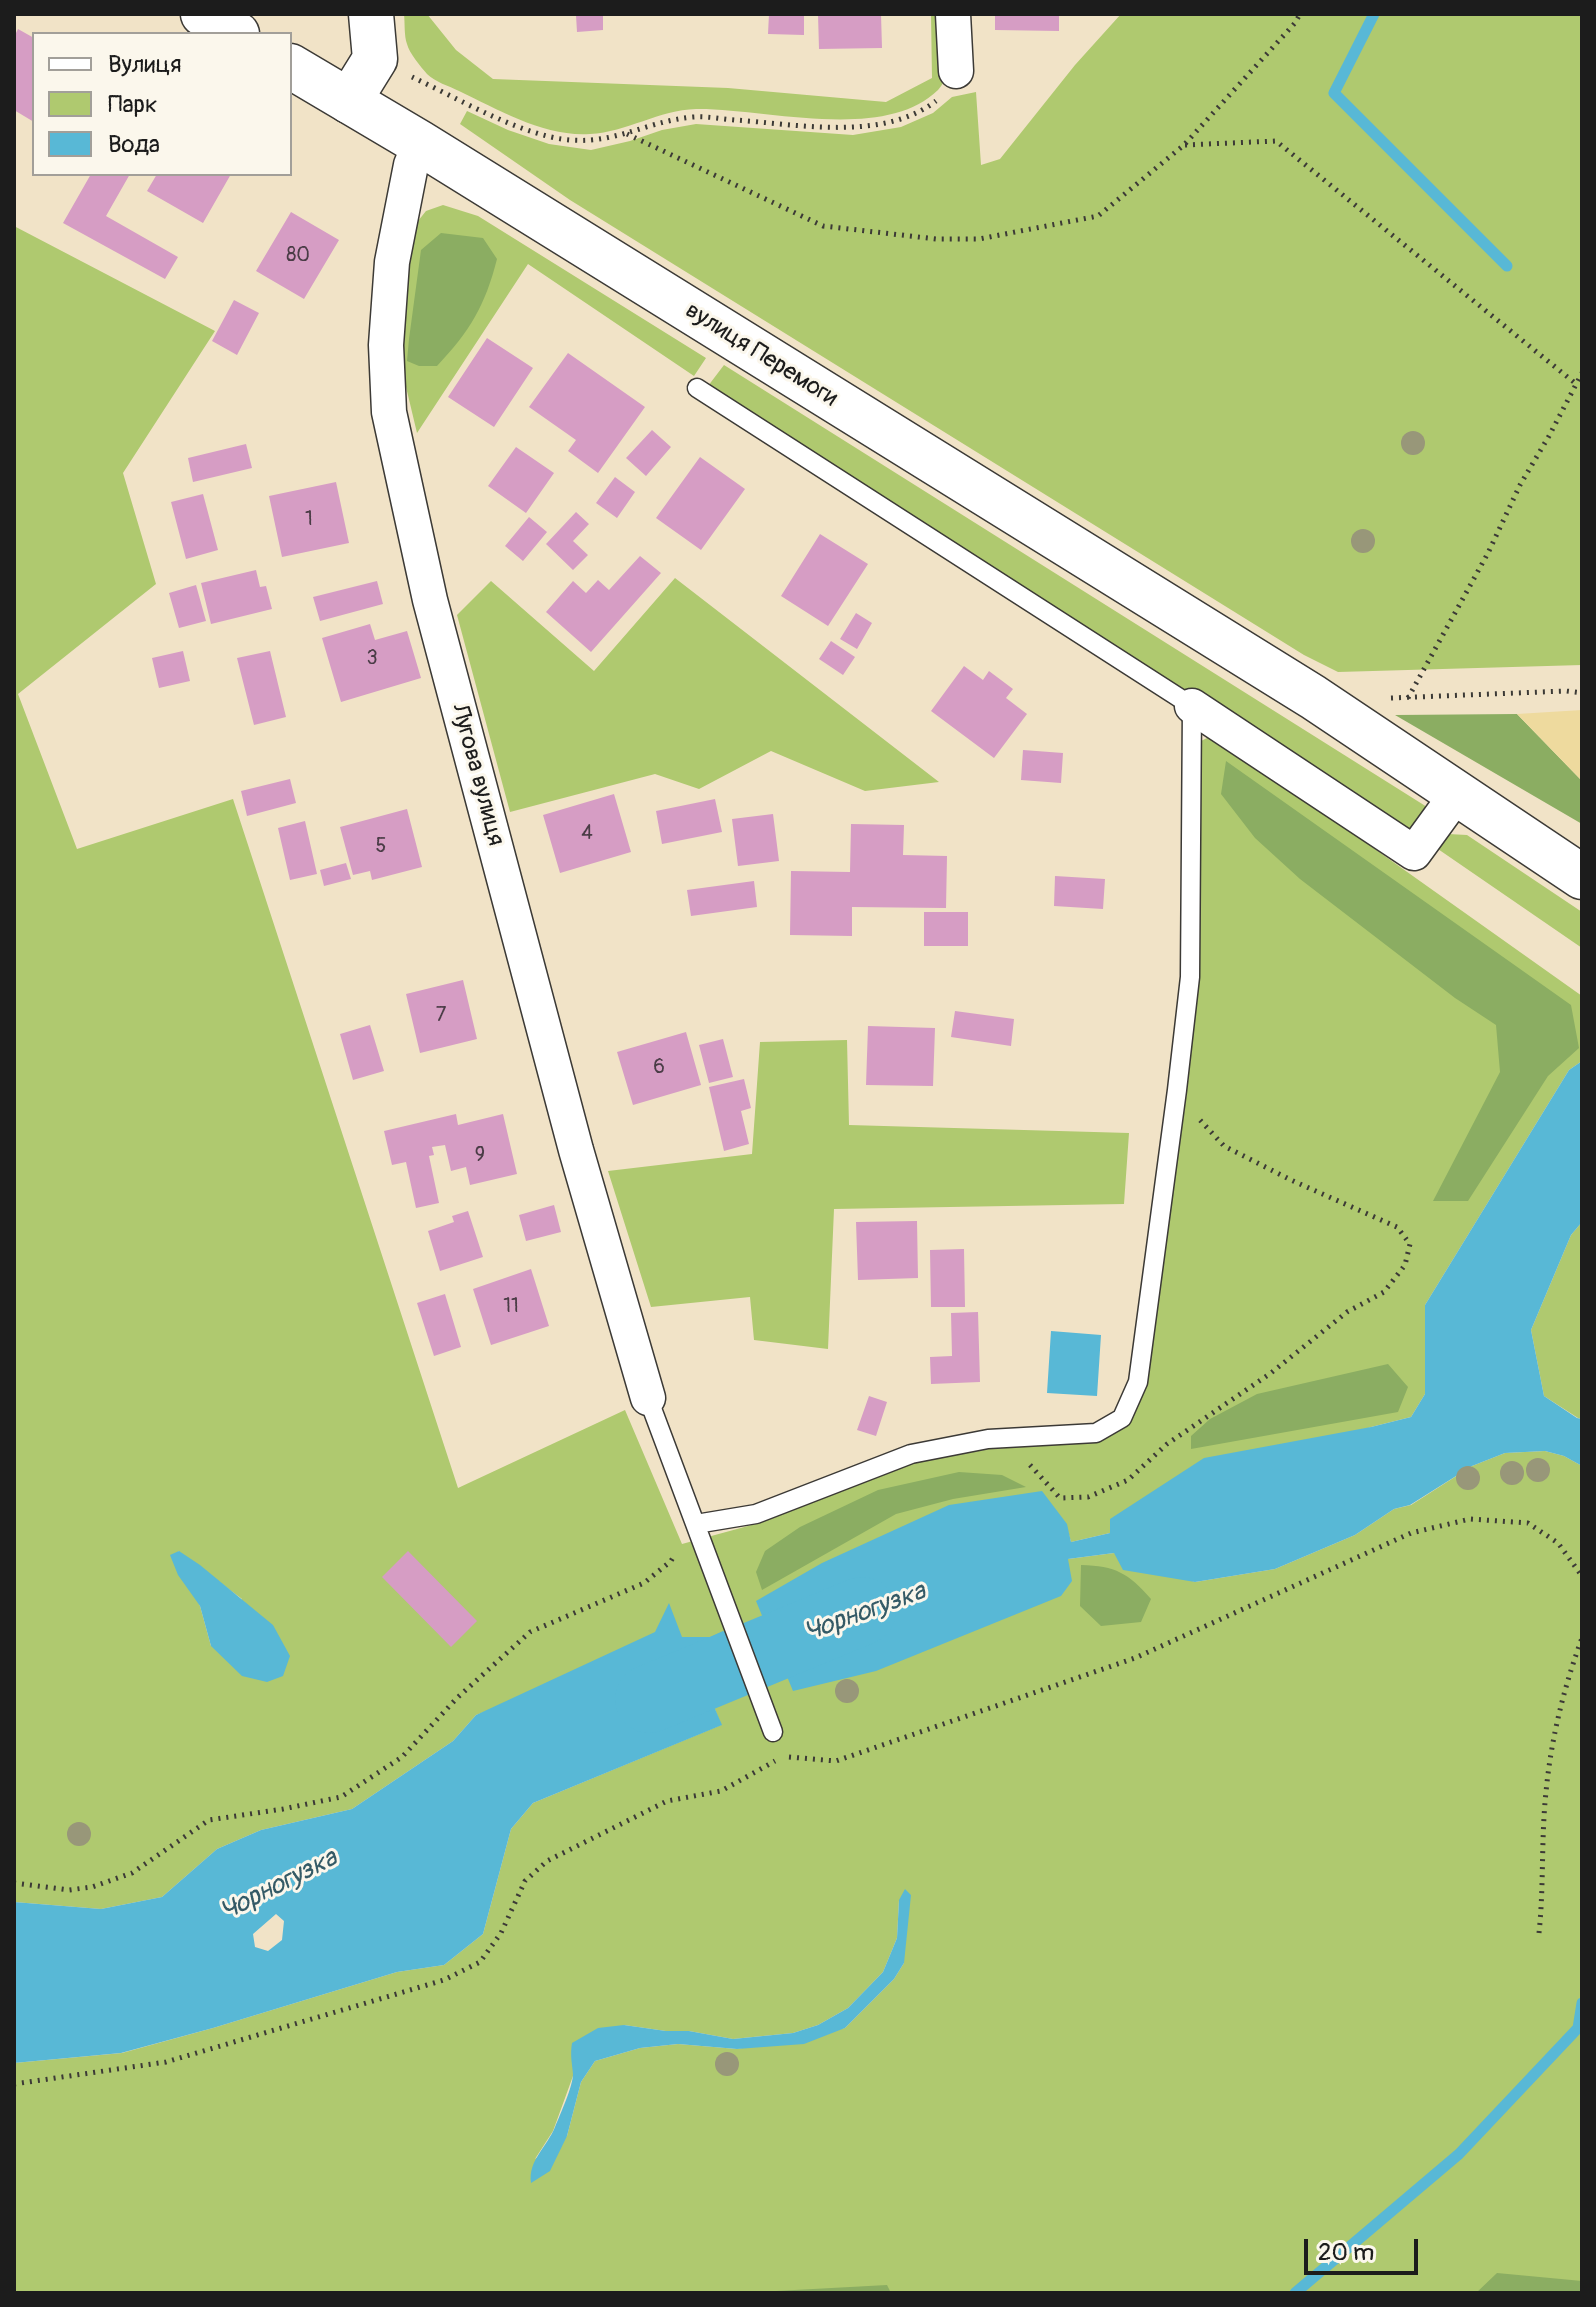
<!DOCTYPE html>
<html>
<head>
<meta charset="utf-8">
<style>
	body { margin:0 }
	#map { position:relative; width:1596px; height:2307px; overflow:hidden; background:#f1e3c7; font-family:Pangolin,sans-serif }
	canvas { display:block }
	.frame { position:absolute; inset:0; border:16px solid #1c1c1c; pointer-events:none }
	.legend { position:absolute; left:32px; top:32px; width:260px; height:144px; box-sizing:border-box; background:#fbf7ec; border:2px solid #a29f99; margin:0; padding:10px 14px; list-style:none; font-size:24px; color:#1c1c1c }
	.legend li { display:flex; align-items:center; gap:16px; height:40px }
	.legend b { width:40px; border:2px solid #a29f99 }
	.scale { position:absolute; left:1304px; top:2239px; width:114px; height:36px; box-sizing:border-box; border:4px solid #1c1c1c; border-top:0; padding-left:10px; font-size:24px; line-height:28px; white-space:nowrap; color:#1c1c1c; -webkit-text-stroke:6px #fbf7ec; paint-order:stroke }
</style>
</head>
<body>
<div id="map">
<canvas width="1596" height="2307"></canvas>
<div class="frame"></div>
<ul class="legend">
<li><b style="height:10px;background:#fff"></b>Вулиця</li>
<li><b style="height:22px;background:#afc96f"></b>Парк</li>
<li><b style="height:22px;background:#58b8d6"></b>Вода</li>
</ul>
<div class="scale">20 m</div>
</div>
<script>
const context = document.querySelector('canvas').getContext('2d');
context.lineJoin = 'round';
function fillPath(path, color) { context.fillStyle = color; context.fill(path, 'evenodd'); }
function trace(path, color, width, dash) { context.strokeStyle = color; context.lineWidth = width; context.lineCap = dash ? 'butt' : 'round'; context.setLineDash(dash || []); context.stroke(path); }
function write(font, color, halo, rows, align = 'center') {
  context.font = font + ' Pangolin,sans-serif'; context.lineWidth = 6; context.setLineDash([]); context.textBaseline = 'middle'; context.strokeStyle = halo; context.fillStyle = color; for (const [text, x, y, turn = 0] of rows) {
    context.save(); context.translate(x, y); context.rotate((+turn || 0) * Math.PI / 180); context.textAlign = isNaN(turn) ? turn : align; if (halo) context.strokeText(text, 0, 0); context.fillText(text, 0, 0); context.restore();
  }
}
const green = new Path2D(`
	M404,14h23l29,36 37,29 235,9 158,14 46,-24 -1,-64h16c1,23 9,57 -9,76 -54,53 -173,18 -242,19 -37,1 -69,23 -106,25 -46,3 -91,-24 -131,-43 -10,-5 -24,-9 -32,-17 -6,-7 -18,-21 -20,-30 -3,-8 -2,-21 -3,-30z
	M1121,14h461v651l-244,7 -34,-17 -734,-455 -110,-76 7,-13 41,19 41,14 42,6 39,-9 32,-11 34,-6 157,11 48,-8 32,-14 19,-16 24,-5 5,73 19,-6 75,-94z
	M443,205l35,11 228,142 -12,18 -166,-112 -111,169 -21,-88 18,-119 12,-15z
	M14,226l201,105 -92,142 33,111 -138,110 59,155 156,-50 225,689 167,-78 57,134 77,-21 155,-60 75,-14 110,-7 30,-17 17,-41 41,-293 12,-113 2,-237 8,-4 77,49 296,210v65l-13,9 -144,235v89l-14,23 -40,10 -261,106 -39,9 -5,-18 2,35 46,-6 81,29 80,-13 80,-34 39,-26 17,-4 61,-39 33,-13 40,-2 19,5 18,10v827h-1568v-230l108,-10 91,-25 184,-56 47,-7 39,-31 28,-105 22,-26 188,-78 -9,-23 -2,-65h-28l-206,78 -23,26 -101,68 -91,21 -44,19 -55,48 -61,12 -87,-7zM178,1551l64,48 -31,47 -11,-40zM899,1900l5,63 -10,16 -49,49 -108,21 -59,-5 -38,4 -45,13 -14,21 -14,54 -32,23 18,-28 20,-55 51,-51 42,6h23l44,8 60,-6 25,-8 30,-17 35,-36 14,-34z
	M724,365l703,442 -19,26 -700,-447z
	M675,578l264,204 -74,9 -94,-40 -72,38 -44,-15 -145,38 -53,-197 34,-34 103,90z
	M1448,834l19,1 115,77v36l-147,-101z
	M847,1040l2,85 280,8 -5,71 -290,5 -6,140 -74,-9 -4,-43 -99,10 -43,-136 144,-17 8,-112z
	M1582,1222v197l-4,-1 -34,-22 -13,-66 40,-95z`);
const forest = new Path2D(`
	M441,233l42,5 14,21c-12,47 -27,72 -60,107h-18l-12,-5 2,-22 12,-89z
	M1517,714l65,67v43l-187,-109z
	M1226,761l345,244 8,43 -31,28 -80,125h-35l67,-129 -4,-47 -41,-27 -155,-119 -45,-41 -34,-44z
	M1388,1364l20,23 -10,25 -207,37v-13l19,-17 47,-25z
	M959,1472l43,3 24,12 -73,12 -57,15 -134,76 -6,-18 9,-21 35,-24 78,-37z
	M1081,1565c35,1 47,8 70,34l-10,23 -40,4 -21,-20z
	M1497,2273l85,8v12h-106z
	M887,2285l4,8h-152z`);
const sand = new Path2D(`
	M1582,710v71l-65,-67z`);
const water = new Path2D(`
	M1582,1061v161l-11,13 -40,95 13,66 33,22 5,1v47l-18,-10 -19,-5 -40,2 -33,13 -62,39 -16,4 -39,26 -80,34 -80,13 -72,-12 -9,-17 -46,6 4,22 -11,15 -185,75 -83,20 -37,-90 66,-38 127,-58 93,-14 25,33 4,18 39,-9v-14l94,-61 167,-31 40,-10 14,-23v-89l144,-235z
	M1051,1331l50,4 -4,61 -50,-3z
	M179,1551l21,14 73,60 17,31 -7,20 -16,6 -25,-6 -31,-30 -11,-40 -22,-31 -8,-20z
	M669,1603l13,34h28l13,-6 20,57 -31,14 10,23 -189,78 -22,26 -28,105 -39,31 -47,7 -184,56 -92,25 -107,10v-161l87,7 61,-12 55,-48 44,-19 91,-21 101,-68 23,-26 179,-83zM276,1914l8,7 -2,19 -14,11 -13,-4 -2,-13z
	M905,1889l6,6 -7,68 -10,16 -49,49 -41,16 -67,5 -59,-5 -38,4 -45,13 -14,21 -14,54 -17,35 -19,12c-3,-23 16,-36 24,-56 5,-12 18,-41 18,-53 -1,-12 -3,-18 -1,-31l26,-15 26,-3 42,6h23l44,8 60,-6 25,-8 30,-17 35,-36 14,-34 2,-38z`);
const stream = new Path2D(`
	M1374,14l-40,79 173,173
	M1295,2293l164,-139 119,-126 4,-25`);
const river = new Path2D(`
	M649,1699l213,-88`);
const building = new Path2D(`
	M603,14v16l-26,2 -1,-17z
	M769,14h35v21l-36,-1z
	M818,14h63l1,34 -63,1z
	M995,14h64v17l-64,-1z
	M18,29l16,9v84l-20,-12v-73z
	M91,174h39l-24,42 72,41 -13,22 -102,-56z
	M157,174h74l-28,49 -56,-32z
	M291,212l48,28 -35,59 -48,-28z
	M234,300l25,13 -22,42 -25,-14z
	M487,338l46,30 -39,59 -46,-30z
	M568,353l77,54 -47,66 -30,-22 8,-11 -47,-33z
	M652,430l19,17 -25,29 -20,-18z
	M246,444l6,24 -59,14 -5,-24z
	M516,447l38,26 -28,40 -38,-27z
	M700,457l45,32 -44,61 -45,-32z
	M615,477l20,15 -18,26 -21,-15z
	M336,482l13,61 -67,14 -13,-61z
	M203,494l15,56 -32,9 -15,-57z
	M576,512l13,12 -16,17 15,14 -15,15 -27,-26z
	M529,517l18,15 -24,29 -18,-15z
	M820,534l48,30 -40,62 -47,-30z
	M640,556l21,17 -70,79 -45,-40 27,-31 13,12 12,-13 11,10z
	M256,570l4,17 6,-1 6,23 -61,15 -10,-41z
	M377,581l6,23 -63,17 -7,-24z
	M196,585l10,36 -27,7 -10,-35z
	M856,613l16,10 -15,26 -17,-10z
	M370,624l5,16 32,-9 14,47 -80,24 -19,-64z
	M831,641l24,16 -12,18 -24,-16z
	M183,651l7,30 -31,7 -7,-30z
	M270,651l16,66 -32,8 -17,-67z
	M964,666l19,14 6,-9 24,18 -7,9 21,16 -33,44 -63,-47z
	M1023,750l40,3 -2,30 -40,-3z
	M290,779l6,24 -49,13 -6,-25z
	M614,794l17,58 -71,21 -17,-58z
	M715,799l7,33 -60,12 -6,-33z
	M407,809l15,58 -50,13 -2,-9 -17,4 -13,-48z
	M773,814l6,47 -41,5 -6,-47z
	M305,821l12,53 -27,6 -12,-52z
	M851,824l53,1 -1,30 44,1 -1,52 -94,-1v29l-62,-1 1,-64 59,1z
	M346,863l5,16 -27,7 -4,-16z
	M1055,876l50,3 -2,30 -49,-3z
	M754,881l3,26 -66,9 -4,-26z
	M924,912h44v34h-44z
	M463,980l14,59 -57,14 -14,-59z
	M955,1011l59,8 -3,27 -60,-9z
	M370,1025l14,46 -31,9 -13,-46z
	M868,1026l67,2 -2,58 -67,-1z
	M686,1032l15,53 -68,20 -16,-53z
	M723,1039l10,38 -24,6 -10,-38z
	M744,1079l7,29 -10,3 8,33 -25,7 -15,-64z
	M456,1114l2,11 45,-11 14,60 -47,11 -4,-18 -15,4 -6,-26 -13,2 2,8 -5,1 10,47 -23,5 -10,-46 -14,3 -8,-34z
	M554,1205l7,27 -35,9 -7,-26z
	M468,1211l15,46 -43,14 -12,-40 26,-9 -2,-6z
	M917,1221l1,57 -60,2 -2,-58z
	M964,1249l1,58h-34l-1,-57z
	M531,1269l18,57 -58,19 -18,-56z
	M445,1294l16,53 -27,9 -17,-53z
	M978,1312l2,70 -49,2 -1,-27 22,-1 -1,-43z
	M869,1396l18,6 -11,34 -19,-6z
	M408,1551l69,70 -26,26 -69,-70z`);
const path = new Path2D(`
	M412,77c43,20 92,49 139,60 57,13 89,-15 142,-20 14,-1 28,2 42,3 63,4 147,22 201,-19
	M627,134l196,92 113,13h43l119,-23 86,-71 111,-122 5,-9
	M1185,145l91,-4 299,242
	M1391,698l175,-7 16,2
	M1408,698l80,-145 32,-68 29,-49 33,-63
	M1030,1465l30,33 28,-1 40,-17 39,-36 104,-71 76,-61 37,-20 21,-27 5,-21 -13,-17 -106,-47 -67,-34 -24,-26
	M789,1757l47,4 299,-103 276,-125 59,-14 58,4 30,20 24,33
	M14,1883l55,7 23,-3 40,-14 77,-53 74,-11 58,-12 61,-40 55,-59 73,-66 114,-49 27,-22 4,-7
	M1539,1933c5,-47 2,-94 7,-141 5,-53 18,-105 36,-154
	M14,2084l152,-22 278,-82 36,-18 21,-29 24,-52 22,-20 120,-60 54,-10 54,-30`);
const service = new Path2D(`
	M648,1398l125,334
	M696,1524l60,-10 155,-60 77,-15 108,-6 26,-15 16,-36 39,-292 13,-113 2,-271 -495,-318`);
const minor = new Path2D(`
	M953,14l3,57
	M420,143l-9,22 -19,97 -6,83 3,67 41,188 146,550 72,248
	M1192,706l222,147 43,-59`);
const tertiary = new Path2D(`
	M349,101l26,-42 -4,-45`);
const secondary = new Path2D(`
	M203,14l34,20
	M290,66l130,77 893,554 269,180`);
const trees = [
	[1413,443],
	[1363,541],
	[1538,1470],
	[1512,1473],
	[1468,1478],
	[847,1691],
	[79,1834],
	[727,2064]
];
const numberNames = [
	["80",298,256],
	["1",309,520],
	["3",372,659],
	["4",587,834],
	["5",381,847],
	["7",441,1016],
	["6",659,1068],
	["9",480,1156],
	["11",511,1307]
];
const streetNames = [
	["вулиця Перемоги",761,355,32],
	["Лугова вулиця",477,775,75]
];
const waterNames = [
	["Чорногузка",865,1613,-20],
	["Чорногузка",279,1886,-27]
];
fillPath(green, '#afc96f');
fillPath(forest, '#8bad62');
fillPath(sand, '#eeda9e');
fillPath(water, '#58b8d6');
trace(stream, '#58b8d6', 11);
trace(river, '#58b8d6', 68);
fillPath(building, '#d69dc4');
trace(service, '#3c3a36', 21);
trace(minor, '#3c3a36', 37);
trace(tertiary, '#3c3a36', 47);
trace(secondary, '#3c3a36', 47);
trace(path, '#3c3a36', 5, [2, 6]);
trace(service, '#fff', 18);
trace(minor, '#fff', 34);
trace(tertiary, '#fff', 44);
trace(secondary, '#fff', 44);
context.fillStyle = '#989779';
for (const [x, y] of trees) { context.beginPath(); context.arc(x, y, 12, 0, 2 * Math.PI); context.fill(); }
write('20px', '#4a3c46', null, numberNames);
write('24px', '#1c1c1c', '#fbf7ec', streetNames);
write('italic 26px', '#345a66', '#fbf7ec', waterNames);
</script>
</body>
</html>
